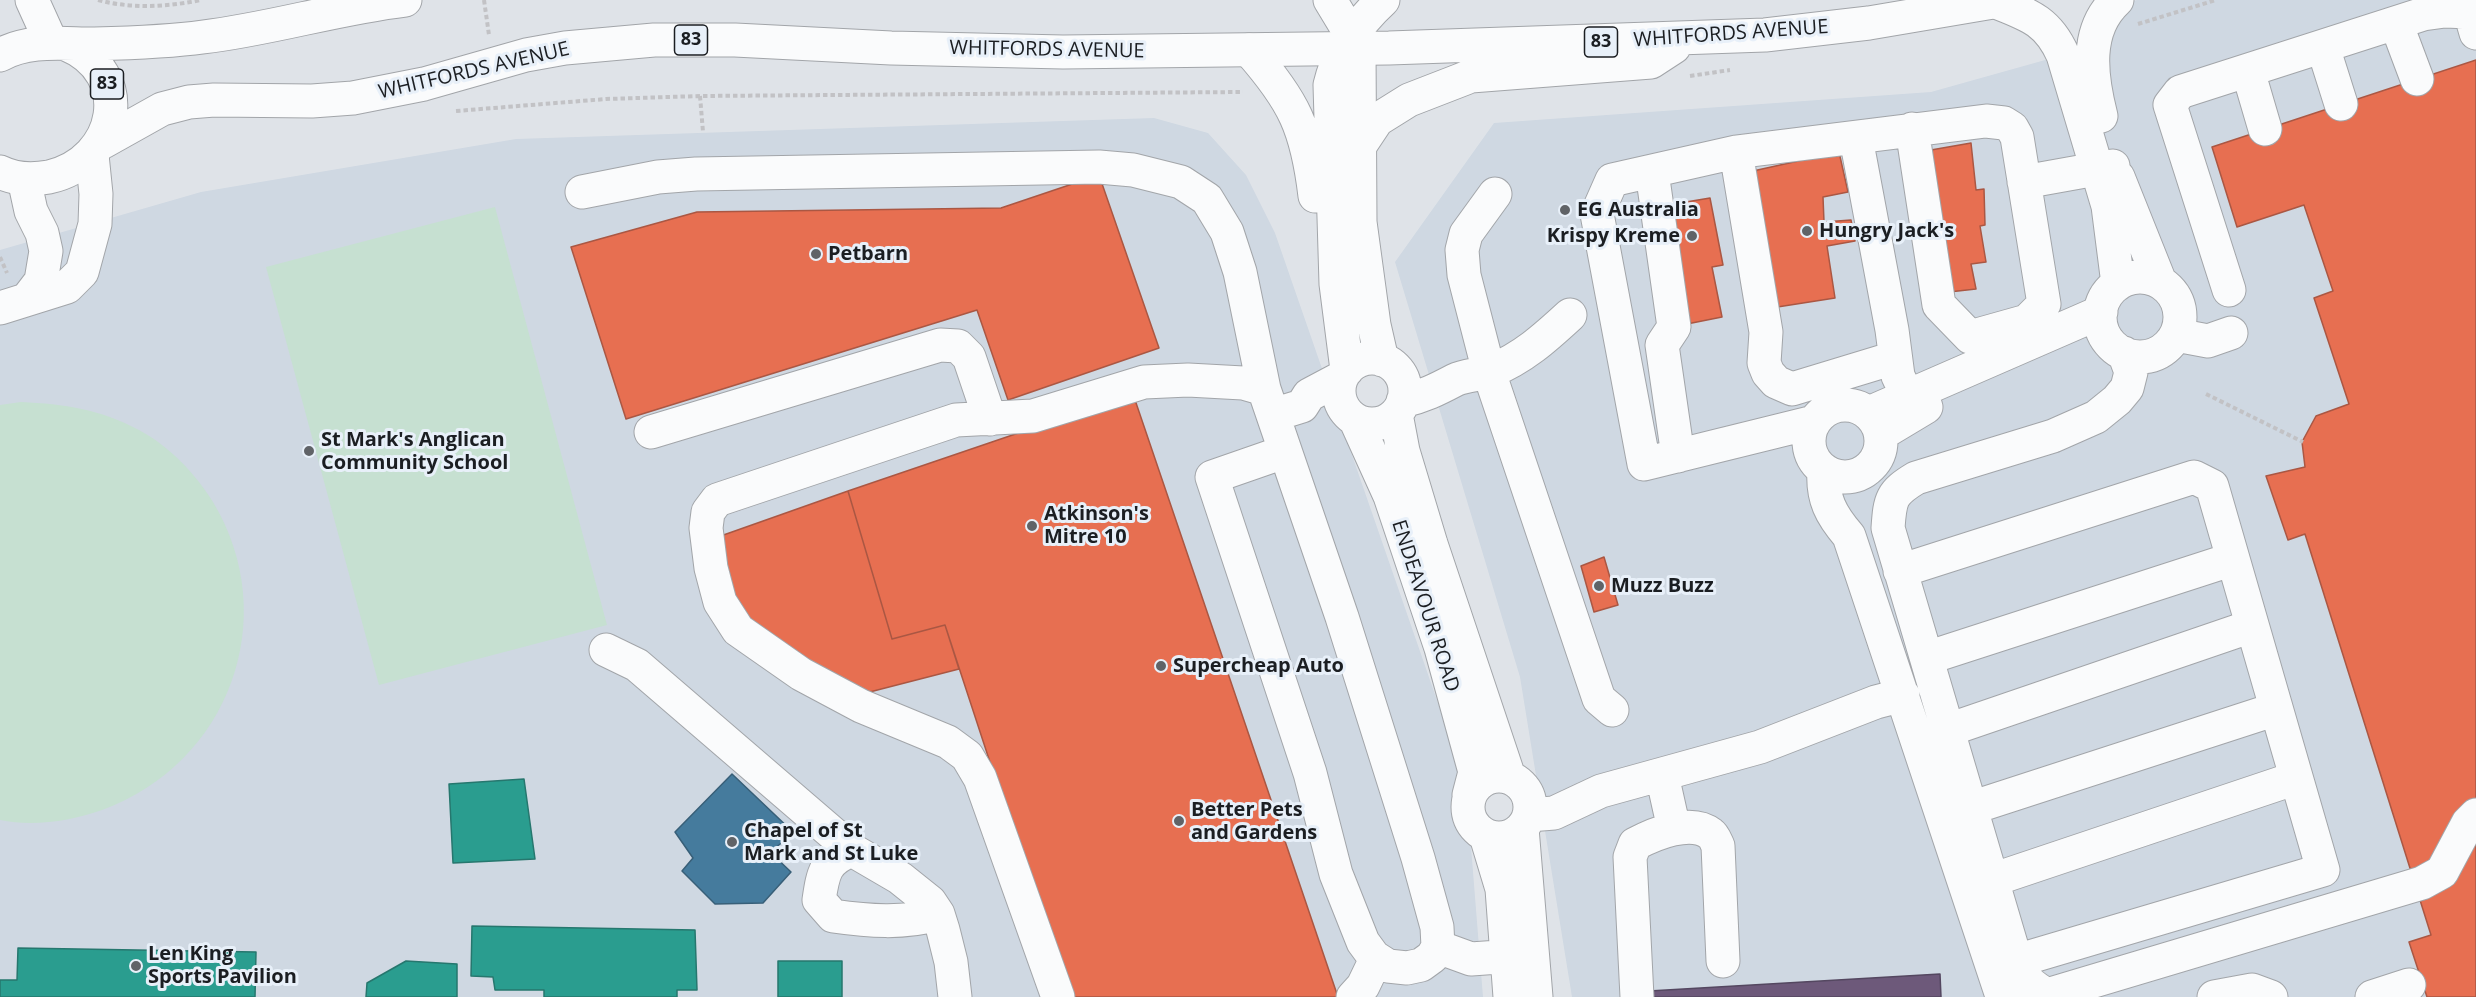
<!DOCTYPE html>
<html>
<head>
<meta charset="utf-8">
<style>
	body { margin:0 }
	canvas { display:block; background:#dfe3e8 }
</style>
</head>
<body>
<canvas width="2476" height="997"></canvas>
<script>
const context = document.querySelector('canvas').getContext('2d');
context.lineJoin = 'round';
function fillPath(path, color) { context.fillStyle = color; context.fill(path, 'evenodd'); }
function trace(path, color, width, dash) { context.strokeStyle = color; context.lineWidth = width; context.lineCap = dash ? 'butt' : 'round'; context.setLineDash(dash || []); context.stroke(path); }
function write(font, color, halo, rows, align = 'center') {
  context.font = font + ' "Open Sans",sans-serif'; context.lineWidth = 6; context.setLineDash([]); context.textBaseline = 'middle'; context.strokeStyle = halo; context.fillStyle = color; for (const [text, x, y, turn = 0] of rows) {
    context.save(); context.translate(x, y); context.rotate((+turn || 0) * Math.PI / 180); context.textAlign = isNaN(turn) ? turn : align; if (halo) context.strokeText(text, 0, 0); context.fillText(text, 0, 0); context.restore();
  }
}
const built = new Path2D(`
	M2137,0h339v997h-904l-52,-320 -125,-415 99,-139 437,-31 132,-37 51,-48z
	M1154,118l54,15 38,42 29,58 191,551 17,213h-1483v-747l201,-58 315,-53z`);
const green = new Path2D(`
	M495,207l112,418 -228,60 -113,-418z
	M21,402c44,2 78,7 118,28 30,16 56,43 74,72 70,116 16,262 -111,308 -31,11 -69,17 -102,10v-415z`);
const shops = new Path2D(`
	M2476,60v937h-49l-18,-55 22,-7 -126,-401 -17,6 -22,-64 39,-9 -3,-25 14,-26 33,-12 -35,-106 19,-7 -29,-86 -67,22 -25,-80z
	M1971,143l5,47 8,-1 1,36 -5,1 6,36 -15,2 5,25 -27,3 -22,-120 8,-1 -4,-21z
	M1839,152l9,40 -25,5 1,25 27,-2 4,21 -28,5 8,52 -64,10 -18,-137z
	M1099,175l60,173 -151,52 -31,-90 -351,109 -55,-172 126,-35 304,-4z
	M1710,198l13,67 -11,2 10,50 -40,8 -20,-119z
	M1133,394l205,603h-271l-122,-372 -53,14 -44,-148z
	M848,491l44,148 53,-14 14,44 -101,26 -116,-72 -27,-85z
	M1604,557l14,48 -24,7 -13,-46z`);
const offices = new Path2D(`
	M1940,974l1,23h-291l-1,-6z`);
const schools = new Path2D(`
	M524,779l11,80 -82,4 -4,-79z
	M472,926l223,4 2,60h-20v7h-133v-7h-49l-2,-13 -22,-1z
	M18,948l238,4 -1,45h-255v-17h17z
	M406,961l51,3v33h-91l1,-14z
	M778,961h64v36h-64z`);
const public = new Path2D(`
	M732,774l62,59 -24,19 21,20 -28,31 -48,1 -33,-33 11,-13 -18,-26z`);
const path = new Path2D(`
	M98,0c34,9 69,7 103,0
	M484,0l5,35
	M2138,24l78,-24
	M1690,76l40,-6
	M700,96l3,36
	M456,111l150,-12 94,-3 543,-4
	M0,257l7,16
	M2206,394l97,48`);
const minor = new Path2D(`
	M32,0l19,42
	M1330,0l29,48 1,174 14,103 8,35
	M1996,2c33,13 52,19 67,53l45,151 10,78
	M2396,23l21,56
	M2323,47l18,57
	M1249,50c45,51 58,78 66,146
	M2248,71l17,58
	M2101,116c-10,-39 -17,-86 16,-116
	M1856,138l36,192 6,46 17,36
	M1736,152l30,180 -2,31 4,10 8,9 16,7 102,-31
	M1652,172l22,155 -12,18 16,111
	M2118,177l42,105
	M24,179l7,32 11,22 4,18 -5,30 -13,17
	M2024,182l89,-16
	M582,192l76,-15 38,-3 403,-7 34,3 48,12 26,17 20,33 13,40 24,117 78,228 76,241 19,69 1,20 -6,10 -11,8 -14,3 -19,-2 -14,-9 -11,-15 -27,-68 -26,-101 -98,-296 72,-25
	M1495,194l-29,40 -4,16 2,25 25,97 110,327 13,11
	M2100 317a40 40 0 1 1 80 0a40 40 0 1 1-80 0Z
	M2229,290l-59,-185 10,-13 243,-78 22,-3 25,1 6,21
	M0,308l67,-21 15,-15 13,-48 1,-30 -4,-39
	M2176,335l32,6 23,-8
	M2124,353l7,19 -4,16 -10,12 -21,17 -43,19 -137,42c-25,15 -26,21 -28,50l128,433c6,17 15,25 31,34l375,-112 20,-11 26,-49 8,-8
	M1339 391a33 33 0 1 1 66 0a33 33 0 1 1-66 0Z
	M1347,370l-11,-86 -6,-199c8,-34 28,-62 53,-85
	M1403,401c21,-5 33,-11 52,-21 10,-5 25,-5 36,-9 32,-13 54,-33 79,-56
	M1809 441a36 36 0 1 1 72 0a36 36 0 1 1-72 0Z
	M1869,413l232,-101
	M1396,414l7,37 28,93 78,233
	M1273,415l29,-9 7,-11 32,-17
	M1356,421l34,75 51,152 34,124 -6,23
	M1814,422l-170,42 -47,-250 15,-34 124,-28 250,-31 18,2 8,5 5,9 27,167 -17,17 -57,16 -31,-32 -27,-176
	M651,432l289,-87 18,1 11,11 21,62
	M1881,434l45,-27
	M1824,470c-2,29 7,45 25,66l153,460 3,1
	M1900,571l294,-94 18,9 111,384 -307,91
	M606,650l31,15 215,185 48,28 30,24 8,12 5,16 8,32 4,35
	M1927,658l306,-99
	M1948,730l304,-104
	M1662,775l12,54
	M1468 807a31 31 0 1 1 62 0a31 31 0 1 1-62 0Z
	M1971,808l305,-99
	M1529,815l25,-2 47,-22 159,-44 116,-45 27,-7
	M1522,828l14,169
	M1486,836l16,53 8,108
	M852,850c-27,10 -29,23 -33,50l14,16c35,5 71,8 105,-2
	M1992,880l304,-102
	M1438,947l33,12 57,-4
	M1058,997l-78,-219 -13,-22 -19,-14 -87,-36 -60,-32 -63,-44 -18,-28 -9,-34 -5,-40 2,-16 9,-12 239,-80 77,-4 111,-34 44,-2 55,3 21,6
	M1353,997l10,-11 13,-27
	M1637,997l-7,-140 5,-13c19,-10 56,-26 76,-10 3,2 5,8 7,12l5,115
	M2214,997l38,-7 19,7
	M2372,997l37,-12`);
const major = new Path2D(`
	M0,55c29,-16 62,-11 94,-11 36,-1 73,-2 109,-7 68,-8 134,-29 202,-37
	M103,142l59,-33 27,-7 25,-2 98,1 41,-3 71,-14 102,-29 39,-7 89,-8h81l156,8 172,4 326,-4 376,-13 104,-12 136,-23
	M1359,147l18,-27 32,-20 62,-24 180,-14 23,-15
	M0,172c16,8 32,8 49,5 70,-16 87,-104 17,-133`);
const markers = [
	[1565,210,6,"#606367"],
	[1807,231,6,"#606367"],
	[1692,236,6,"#606367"],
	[816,254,6,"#606367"],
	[309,451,6,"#606367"],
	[1032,526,6,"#606367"],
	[1599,586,6,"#606367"],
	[1161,666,6,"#606367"],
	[1179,821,6,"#606367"],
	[732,842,6,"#606367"],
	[136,966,6,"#606367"]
];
const shields = [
	[691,40,33],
	[1601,42,33],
	[107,84,33]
];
const shieldNames = [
	["83",691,40],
	["83",1601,42],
	["83",107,84]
];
const streetNames = [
	["WHITFORDS AVENUE",1731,34,-4],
	["WHITFORDS AVENUE",1047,50,1],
	["WHITFORDS AVENUE",474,71,-13],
	["ENDEAVOUR ROAD",1425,606,72]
];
const poiNames = [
	["EG Australia",1577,210],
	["Hungry Jack's",1819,231],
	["Krispy Kreme",1680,236,"right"],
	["Petbarn",828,254],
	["St Mark's Anglican",321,440],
	["Community School",321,463],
	["Atkinson's",1044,514],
	["Mitre 10",1044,537],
	["Muzz Buzz",1611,586],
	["Supercheap Auto",1173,666],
	["Better Pets",1191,810],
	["and Gardens",1191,833],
	["Chapel of St",744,831],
	["Mark and St Luke",744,854],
	["Len King",148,954],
	["Sports Pavilion",148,977]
];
fillPath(built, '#cfd8e2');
fillPath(green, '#c6e0d1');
fillPath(shops, '#e76f51');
trace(shops, '#aa5743', 1.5);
fillPath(offices, '#6d597a');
trace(offices, '#544760', 1.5);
fillPath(schools, '#2a9d8f');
trace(schools, '#26776e', 1.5);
fillPath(public, '#457b9d');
trace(public, '#385f78', 1.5);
trace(minor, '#a2a5a9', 35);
trace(major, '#a2a5a9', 35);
trace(path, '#c2c2c5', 4, [4.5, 3]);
trace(minor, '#fafbfc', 33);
trace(major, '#fafbfc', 33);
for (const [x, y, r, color] of markers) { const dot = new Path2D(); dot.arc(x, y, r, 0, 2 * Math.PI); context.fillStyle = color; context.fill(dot); trace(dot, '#e8f0f9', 2); }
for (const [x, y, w] of shields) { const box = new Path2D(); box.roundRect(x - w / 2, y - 15, w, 30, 4.5); context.fillStyle = '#e8f0f9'; context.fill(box); trace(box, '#1b1e22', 1.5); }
write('bold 18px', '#1b1e22', null, shieldNames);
write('20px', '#1b1e22', '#e8f0f9', streetNames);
write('bold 20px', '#1b1e22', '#e8f0f9', poiNames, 'left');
</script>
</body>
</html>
